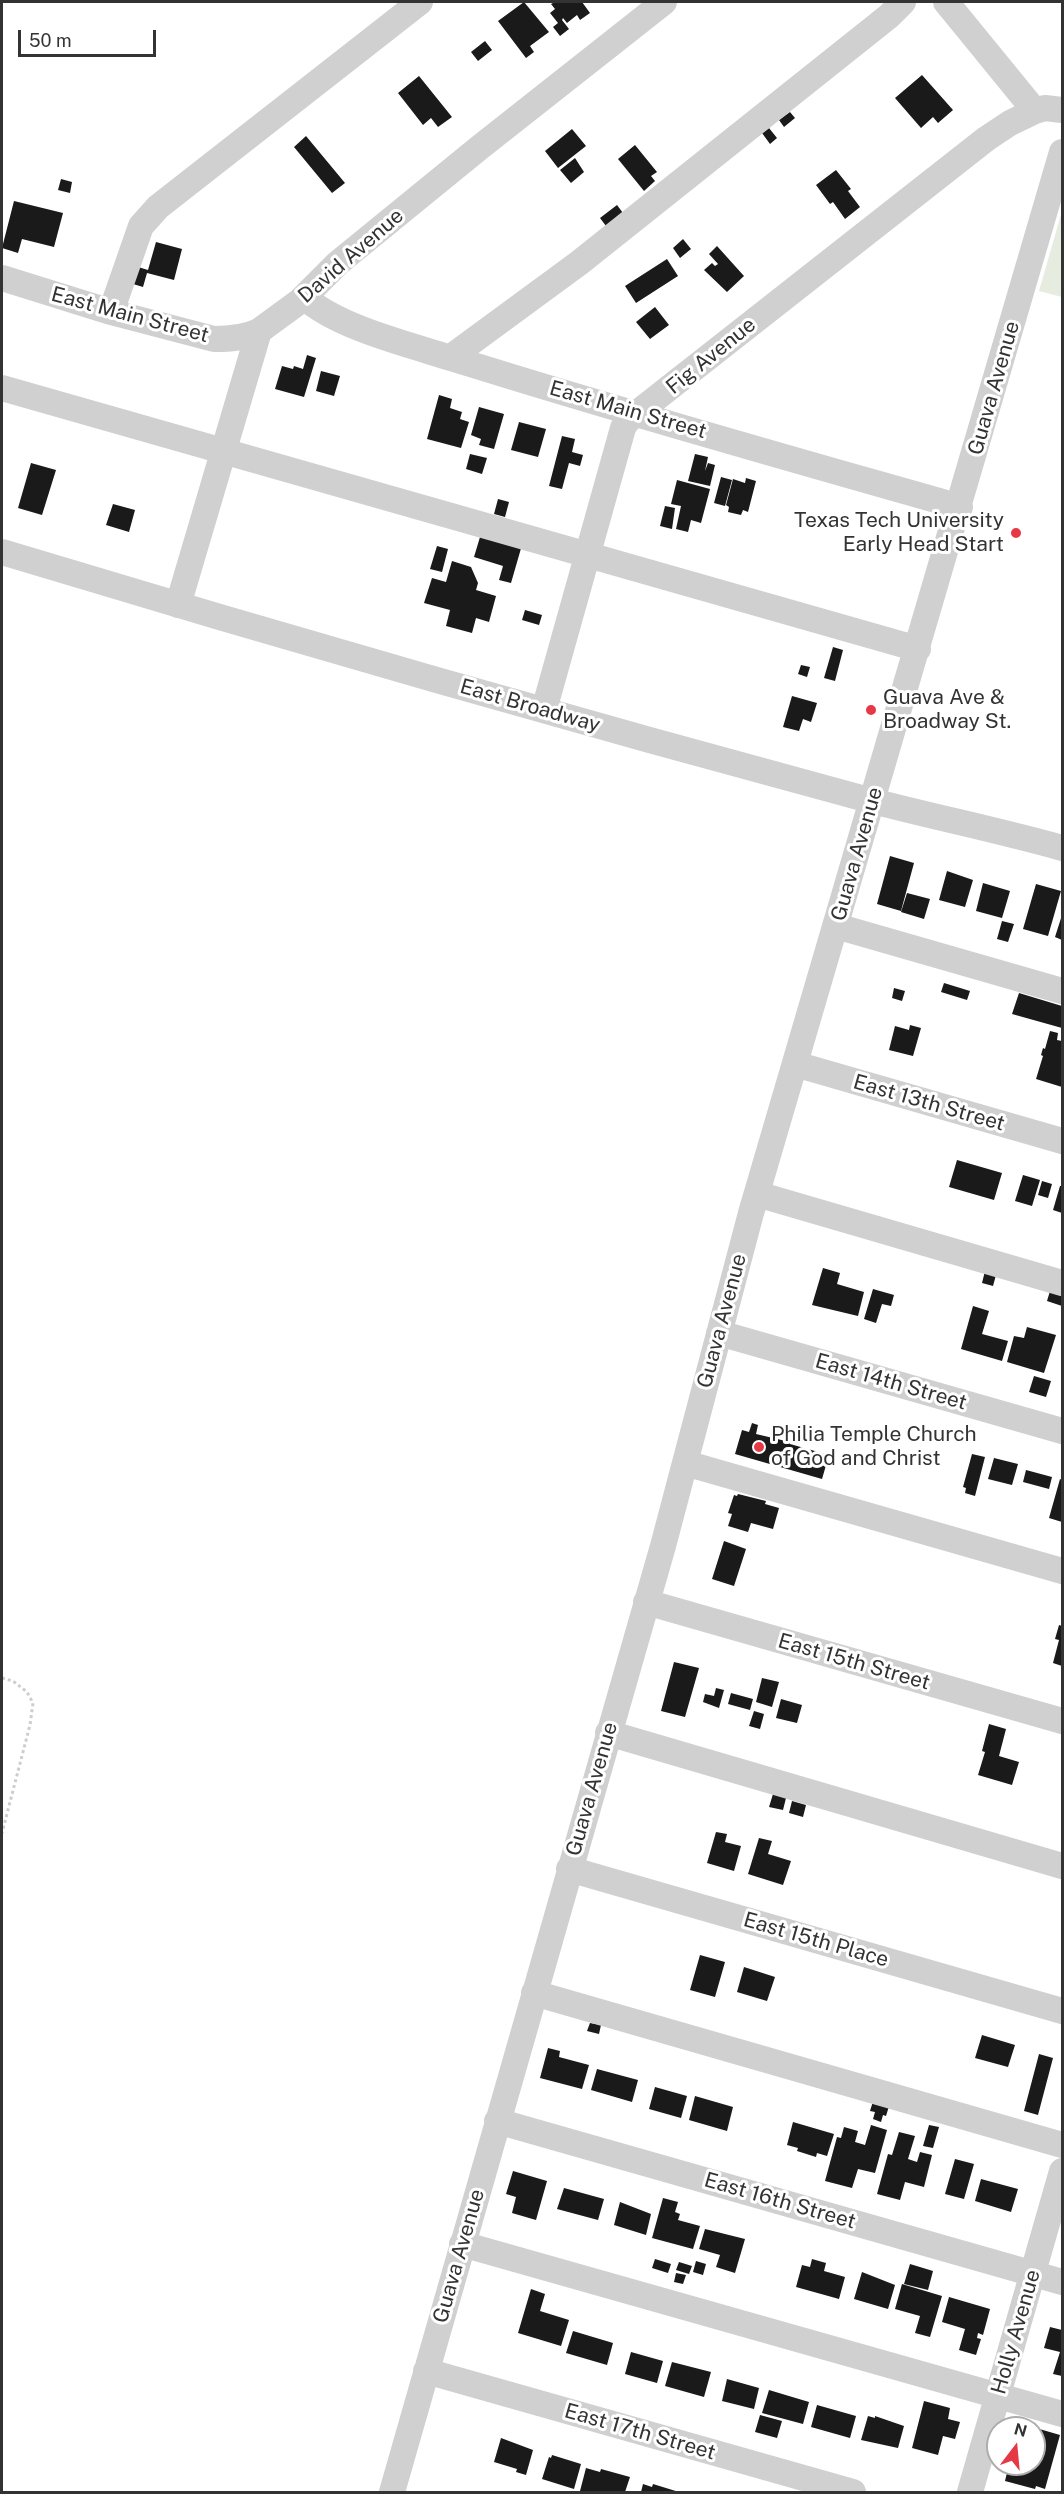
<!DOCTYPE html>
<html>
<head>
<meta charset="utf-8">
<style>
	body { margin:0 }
	#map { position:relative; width:1064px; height:2494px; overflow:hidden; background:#fff; font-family:"Public Sans",sans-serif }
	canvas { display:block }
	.frame { position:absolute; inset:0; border:3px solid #333; pointer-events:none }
	.north { position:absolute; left:986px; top:2416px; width:60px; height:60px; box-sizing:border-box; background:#fff; border:2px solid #adadad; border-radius:50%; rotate:16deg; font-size:16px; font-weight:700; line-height:24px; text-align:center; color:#333 }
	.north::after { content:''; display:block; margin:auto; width:21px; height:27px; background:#e63946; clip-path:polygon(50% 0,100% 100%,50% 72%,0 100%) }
	.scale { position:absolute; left:18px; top:30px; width:138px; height:27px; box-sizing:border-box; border:3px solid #333; border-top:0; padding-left:8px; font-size:18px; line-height:21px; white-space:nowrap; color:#333; -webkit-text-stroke:4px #fff; paint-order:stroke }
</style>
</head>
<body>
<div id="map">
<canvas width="1064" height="2494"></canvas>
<div class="frame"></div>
<div class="north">N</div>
<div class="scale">50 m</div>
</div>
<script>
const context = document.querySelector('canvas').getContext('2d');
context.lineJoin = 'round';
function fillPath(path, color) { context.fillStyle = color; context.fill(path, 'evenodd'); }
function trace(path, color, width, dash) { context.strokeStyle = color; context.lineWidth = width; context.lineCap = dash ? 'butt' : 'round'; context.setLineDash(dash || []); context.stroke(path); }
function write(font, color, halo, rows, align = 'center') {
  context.font = font + ' "Public Sans",sans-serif'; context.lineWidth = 6; context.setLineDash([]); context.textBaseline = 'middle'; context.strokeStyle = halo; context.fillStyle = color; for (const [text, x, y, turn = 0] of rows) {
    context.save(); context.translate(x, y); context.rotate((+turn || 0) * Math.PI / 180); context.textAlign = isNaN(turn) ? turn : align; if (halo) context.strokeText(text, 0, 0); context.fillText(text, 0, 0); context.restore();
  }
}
const green = new Path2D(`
	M1062,211v86l-23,-6z`);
const building = new Path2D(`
	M524,2l25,30 -19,14 4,6 -8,6 -28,-37z
	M555,2h27l8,11 -10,7 -3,-5 -10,8 -4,-5 -1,2 7,9 -9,7 -7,-9 5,-4 -8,-10 5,-4 -4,-5z
	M485,41l7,9 -14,11 -7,-9z
	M922,75l31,35 -15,13 -5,-6 -12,11 -26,-30z
	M419,76l33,41 -14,10 -7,-9 -8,7 -25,-32z
	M790,112l5,6 -11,9 -5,-7z
	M769,128l8,10 -7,6 -8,-11z
	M572,129l14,17 -28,22 -13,-17z
	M306,136l39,47 -13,10 -38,-46z
	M635,145l22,27 -6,4 4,5 -11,10 -26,-32z
	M575,158l9,14 -13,11 -11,-13z
	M836,170l15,19 -3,2 12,16 -15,12 -12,-17 -3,2 -14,-19z
	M61,179l11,3 -2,11 -12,-3z
	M14,201l49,12 -9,34 -32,-8 -4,14 -16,-5z
	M617,205l6,8 -17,13 -6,-8z
	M683,239l8,10 -11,9 -7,-10z
	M156,242l26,7 -8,31 -27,-7 -4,14 -10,-3 5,-17 10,3z
	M717,246l27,30 -17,16 -23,-22 8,-7 3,3 3,-2 -9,-10z
	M667,259l11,17 -42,27 -11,-17z
	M655,307l14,18 -19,14 -14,-17z
	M307,355l9,3 -12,39 -29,-8 7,-23 11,3 1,-3 9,3z
	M321,371l19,5 -6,20 -18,-5z
	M439,395l13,4 -2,9 12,4 -2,7 9,3 -8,26 -34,-9z
	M479,407l25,7 -10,35 -15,-4 2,-6 -10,-4z
	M519,422l27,7 -8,28 -27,-7z
	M562,436l13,3 -3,13 11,3 -3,11 -11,-3 -7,26 -13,-3z
	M470,454l17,4 -5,16 -16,-5z
	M695,454l13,3 -3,14 3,-8 7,2 -5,21 -22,-5z
	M31,463l25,7 -14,45 -24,-7z
	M721,477l11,3 -7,26 -11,-3z
	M746,478l10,3 -8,31 -5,-2 -2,5 -13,-3 1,-5 -3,-2 7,-26 12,4z
	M677,480l33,9 -9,34 -10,-3 -3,12 -12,-3 5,-23 -10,-2z
	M498,499l11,3 -4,15 -11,-3z
	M113,504l22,6 -6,22 -23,-7z
	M665,506l10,2 -3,21 -12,-3z
	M480,537l42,8 -11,38 -12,-3 4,-14 -29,-9z
	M437,546l11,3 -6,23 -12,-3z
	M452,561l19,6 7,16 -2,7 20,6 -7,26 -13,-4 -4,15 -26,-7 4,-16 -26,-7 8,-25 14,4z
	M525,610l17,5 -3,10 -17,-5z
	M833,647l10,3 -8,31 -11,-3z
	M801,665l9,2 -3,10 -9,-3z
	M792,696l25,7 -6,19 -8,-3 -4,12 -16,-4z
	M890,856l24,7 -13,48 -24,-7z
	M947,871l26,9 -8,27 -26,-7z
	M983,883l27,8 -8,27 -26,-7z
	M1036,884l25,7 -13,45 -25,-7z
	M907,893l23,6 -6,20 -23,-7z
	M1062,915v25l-7,-3z
	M1002,921l12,3 -6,18 -11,-3z
	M944,983l26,8 -3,9 -26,-8z
	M894,988l11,3 -3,10 -10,-3z
	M1019,993l43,13v22l-50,-14z
	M910,1025l11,3 -8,28 -24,-6 6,-24 14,4z
	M1050,1031l8,2 -1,7 5,1v46l-26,-8 7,-23 -2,-1 2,-7 2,1z
	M957,1160l45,13 -8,27 -45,-13z
	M1023,1175l17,5 -8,26 -17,-5z
	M1042,1181l10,3 -4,14 -10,-3z
	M1060,1186h2v27l-9,-3z
	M823,1268l17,5 -3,11 27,8 -6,24 -46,-11z
	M985,1271l11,4 -3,11 -11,-3z
	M873,1289l21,6 -3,11 -9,-2 -6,19 -12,-4z
	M1050,1291l12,4v11l-15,-5z
	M973,1306l16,5 -7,23 26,7 -6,20 -41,-12z
	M1027,1327l29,8 -12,38 -37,-11 7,-26 10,2z
	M1034,1376l17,5 -5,16 -17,-5z
	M752,1423l6,2 -2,9 34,8v2l39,11 -7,24 -87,-25 7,-24 7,2z
	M972,1454l13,3 -10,39 -10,-3 1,-5 -3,-1z
	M994,1458l24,6 -6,21 -24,-6z
	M1026,1470l26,7 -3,12 -26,-7z
	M1060,1479l2,1v42l-13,-4z
	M738,1494l28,7 -1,3 14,4 -6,21 -22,-6 -3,9 -20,-6 4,-12 -4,-1 6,-18 3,1z
	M724,1541l22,8 -12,37 -22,-7z
	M1059,1625l3,1v40l-9,-3 6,-23 -4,-1z
	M674,1662l25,6 -14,49 -24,-6z
	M762,1678l17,4 -7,25 -16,-5z
	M716,1688l8,2 -5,18 -16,-6 2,-8 9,2z
	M731,1693l22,6 -3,11 -22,-6z
	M781,1699l21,6 -5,18 -21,-5z
	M754,1711l10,3 -4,15 -11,-3z
	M989,1724l17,5 -7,27 20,6 -7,23 -34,-10 7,-23 -3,-1z
	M773,1794l13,4 -3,12 -14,-3z
	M792,1801l14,4 -3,12 -14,-4z
	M716,1832l11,2 -2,8 16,4 -7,25 -27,-8z
	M759,1838l13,3 -4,13 23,7 -8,24 -35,-11z
	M700,1955l25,7 -10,35 -25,-7z
	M744,1967l31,10 -8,24 -30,-9z
	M590,2023l11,2 -2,9 -12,-3z
	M982,2035l33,10 -7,22 -33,-9z
	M548,2048l12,3 -1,6 30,8 -7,24 -42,-11z
	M1039,2054l14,4 -15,57 -14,-4z
	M597,2069l41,11 -6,22 -41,-12z
	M655,2087l32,9 -6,22 -32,-9z
	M695,2096l38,11 -6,24 -38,-11z
	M874,2098l16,5 -4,13 -3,-1 -2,7 -8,-3 2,-7 -5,-1z
	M793,2122l41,12 -7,22 -10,-3 -1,4 -19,-6 1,-3 -11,-3z
	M871,2125l16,5 -12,43 -17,-4 -6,19 -27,-7 12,-44 4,1 3,-11 14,4 -3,11 10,3z
	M929,2125l10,2 -6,21 -10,-2z
	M899,2132l16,4 -7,23 9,3 3,-10 12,3 -8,32 -19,-5 -5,18 -23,-6 11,-40 4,1z
	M955,2159l19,5 -10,35 -19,-5z
	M513,2171l34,10 -11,39 -24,-7 4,-16 -10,-3z
	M981,2179l37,10 -7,23 -36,-11z
	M564,2188l40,11 -6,21 -41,-11z
	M663,2198l15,4 -3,10 5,2 -2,6 22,6 -7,23 -41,-11z
	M620,2202l31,12 -5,21 -32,-10z
	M705,2229l40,10 -10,34 -19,-6 4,-12 -21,-6z
	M655,2259l16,5 -3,9 -16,-5z
	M812,2259l14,4 -2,8 21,6 -6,22 -43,-12 6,-22 8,2z
	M696,2261l10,3 -3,11 -10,-3z
	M679,2262l13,4 -3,8 -13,-4z
	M910,2264l23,7 -5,19 -24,-6z
	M862,2272l33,13 -7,24 -34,-10z
	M676,2273l10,2 -3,9 -9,-2z
	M902,2284l40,12 -12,41 -15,-4 5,-17 -25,-7z
	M531,2289l14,5 -5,17 29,9 -8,26 -43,-13z
	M949,2297l41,12 -7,26 -5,-2 -1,5 4,1 -5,16 -17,-5 6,-21 -23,-7z
	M1050,2327l12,3v46l-9,-2 7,-22 -16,-4z
	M573,2331l40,12 -6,22 -41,-12z
	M631,2352l32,9 -6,22 -32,-9z
	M672,2362l39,10 -7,25 -39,-11z
	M727,2379l32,9 -5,21 -32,-8z
	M769,2390l40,12 -6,22 -41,-11z
	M924,2401l26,7 -2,11 12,3 -5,17 -12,-3 -5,19 -26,-7z
	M817,2405l39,11 -6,22 -39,-11z
	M760,2415l22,6 -5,17 -22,-6z
	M868,2416l7,2v-2l29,10 -6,22 -37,-8z
	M1036,2428l24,7 -15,54 -9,-3 -1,3 -30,-8 4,-17h25v-27z
	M501,2438l32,12 -7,25 -10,-3 1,-3 -23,-7z
	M552,2455l29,9 -7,25 -32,-10 7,-22 2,1z
	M586,2468l14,4 1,-3 29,8 -5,15 -45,-1z
	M643,2484l9,3 1,-3 26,8h-38z`);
const path = new Path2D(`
	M2,1678l11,3 14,11 6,11 -3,22 -28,108`);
const minor = new Path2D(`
	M946,2l89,109 10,-3 17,2
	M2,278l109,34 103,27c16,0 30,-1 45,-8
	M304,297c37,33 115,50 163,66 163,51 328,97 493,144
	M111,312l30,-86 17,-19 262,-205
	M451,357l128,-94 310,-247 14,-14
	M2,388l916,261
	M2,552c287,87 577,170 867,248 64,17 129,30 193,48
	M178,605l81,-274 41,-30 38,-38 141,-115 185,-146
	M544,710l79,-282 4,-7 359,-282 24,-16 25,-12
	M836,926l226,65
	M795,1064l267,77
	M757,1194l305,89
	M719,1333l343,98
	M685,1463l377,108
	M646,1602l416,119
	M608,1733l454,133
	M569,1869l493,142
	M534,1993l528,152
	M497,2121l565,161
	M462,2244l600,170
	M426,2371l427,121
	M392,2492l271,-946 88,-333 311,-1061
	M970,2492l92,-321`);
const markers = [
	[1016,533,6,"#e63946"],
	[871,710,6,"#e63946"],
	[759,1447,6,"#e63946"]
];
const streetNames = [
	["David Avenue",351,256,-41],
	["East Main Street",130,315,15],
	["Fig Avenue",711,356,-39],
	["Guava Avenue",994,388,-74],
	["East Main Street",628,410,16],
	["East Broadway",530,706,16],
	["Guava Avenue",857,854,-74],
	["East 13th Street",929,1103,16],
	["Guava Avenue",722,1321,-75],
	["East 14th Street",891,1382,16],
	["East 15th Street",854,1662,16],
	["Guava Avenue",592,1789,-74],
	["East 15th Place",816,1940,16],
	["East 16th Street",780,2201,16],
	["Guava Avenue",459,2256,-74],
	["Holly Avenue",1016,2332,-74],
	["East 17th Street",640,2432,16]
];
const poiNames = [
	["Texas Tech University",1004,521,"right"],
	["Early Head Start",1004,545,"right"],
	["Guava Ave &",883,698],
	["Broadway St.",883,722],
	["Philia Temple Church",771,1435],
	["of God and Christ",771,1459]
];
fillPath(green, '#e6ecdf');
fillPath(building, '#1a1a1a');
trace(path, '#cdcdcd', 3, [3, 3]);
trace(minor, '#d0d0d0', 26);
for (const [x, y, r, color] of markers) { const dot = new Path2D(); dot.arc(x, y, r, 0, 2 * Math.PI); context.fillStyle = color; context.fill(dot); trace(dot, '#fff', 2); }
write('21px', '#333', '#fff', streetNames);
write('21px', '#333', '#fff', poiNames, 'left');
</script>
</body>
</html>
